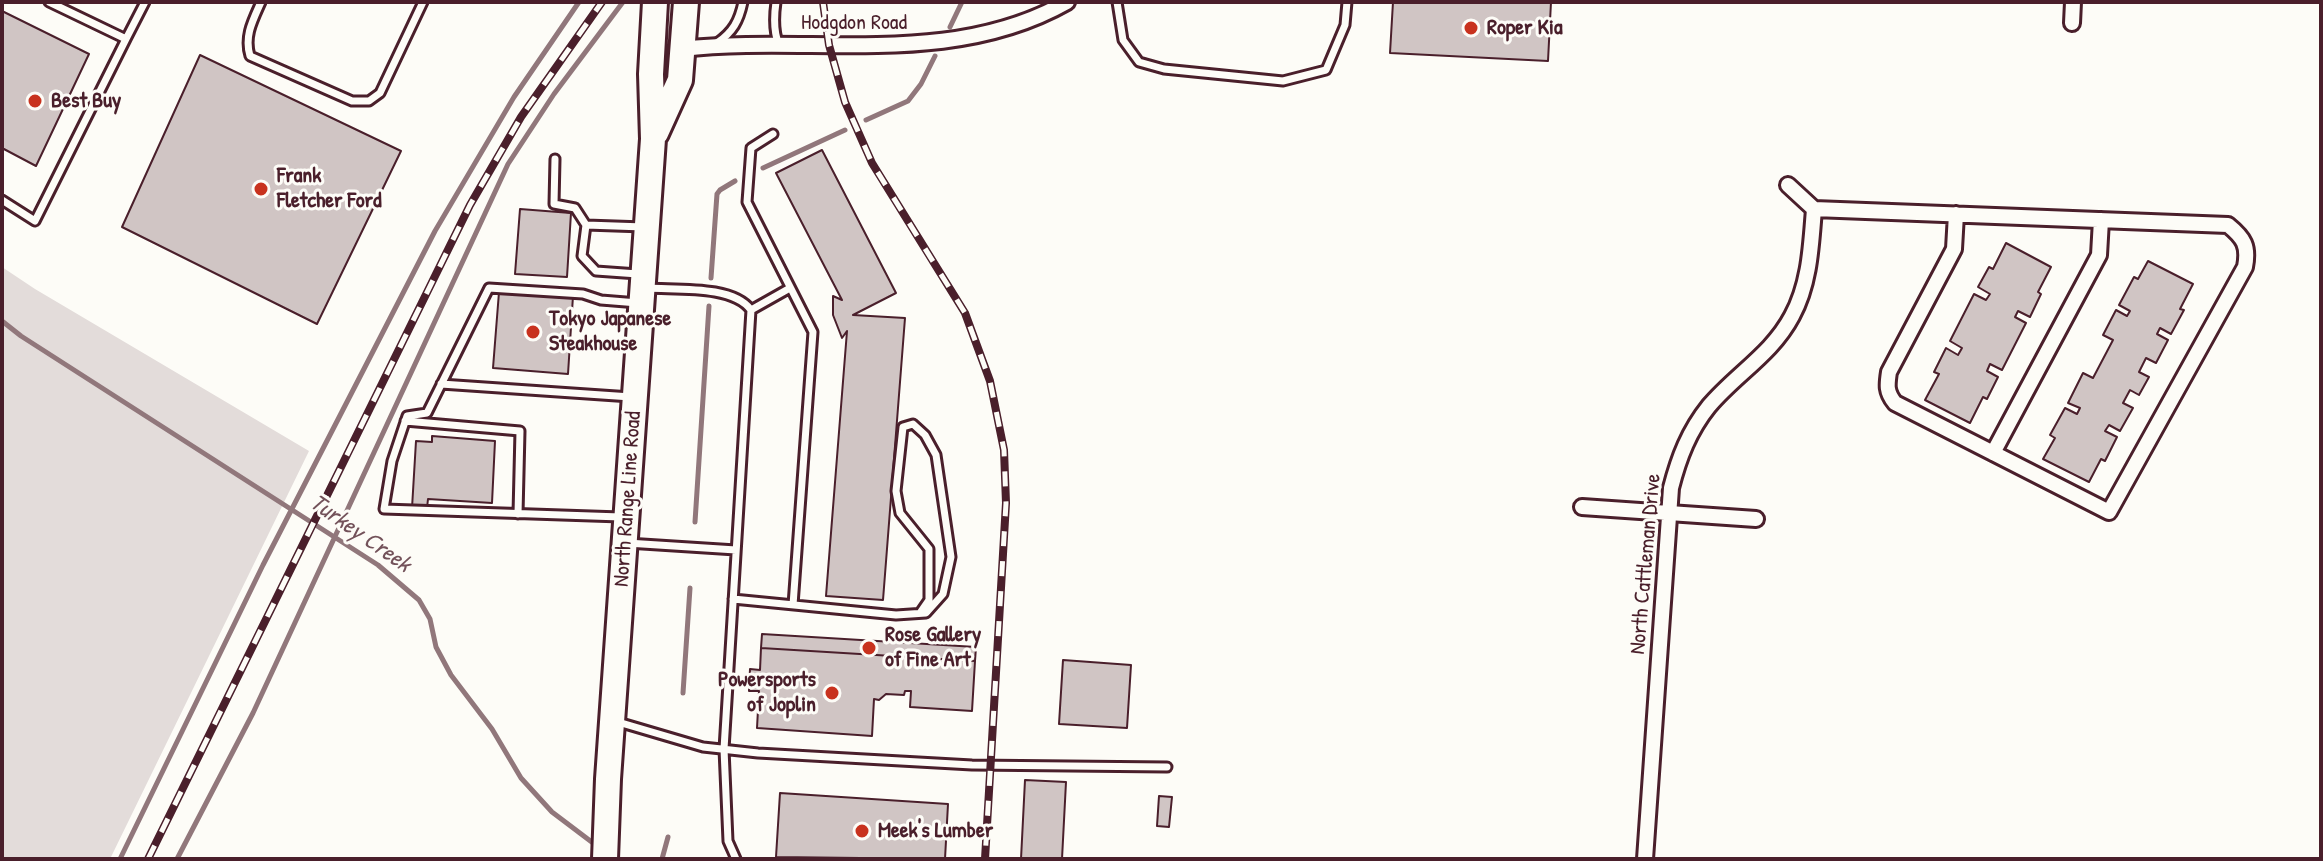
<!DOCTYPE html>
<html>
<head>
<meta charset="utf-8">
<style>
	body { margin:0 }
	#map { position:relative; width:2323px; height:861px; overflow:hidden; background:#fdfcf7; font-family:"Patrick Hand",sans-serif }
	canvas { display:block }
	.frame { position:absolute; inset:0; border:4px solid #4a1f2b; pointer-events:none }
</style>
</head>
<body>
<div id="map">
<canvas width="2323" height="861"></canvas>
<div class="frame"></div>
</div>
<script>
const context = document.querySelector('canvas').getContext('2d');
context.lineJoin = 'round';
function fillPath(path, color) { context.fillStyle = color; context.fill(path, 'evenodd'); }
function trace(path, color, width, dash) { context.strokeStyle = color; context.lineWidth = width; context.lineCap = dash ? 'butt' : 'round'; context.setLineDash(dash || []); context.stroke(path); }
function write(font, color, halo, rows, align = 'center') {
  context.font = font + ' "Patrick Hand",sans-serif'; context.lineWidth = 6; context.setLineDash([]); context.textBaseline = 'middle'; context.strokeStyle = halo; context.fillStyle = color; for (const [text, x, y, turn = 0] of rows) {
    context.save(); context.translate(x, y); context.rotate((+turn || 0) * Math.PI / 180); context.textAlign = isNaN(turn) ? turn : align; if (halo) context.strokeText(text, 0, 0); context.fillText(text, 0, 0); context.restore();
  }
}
const green = new Path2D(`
	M2,267l33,22 274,162 -199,408h-108z`);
const stream = new Path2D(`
	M950,27l12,-25
	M866,120l42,-19 13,-17 14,-28
	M763,168l82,-38
	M711,278l6,-84 3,-4 15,-9
	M2,321l19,15 357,229 41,35 11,19 6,28 15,28 41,54 29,49 31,34 45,34
	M695,522l14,-216
	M683,693l7,-105
	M120,859l143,-294 172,-334 79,-134 65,-95
	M177,859l76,-146 255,-549 46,-70 69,-92
	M662,859l6,-22`);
const building = new Path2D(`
	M1393,2h158l-3,59 -158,-8z
	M2,11l87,43 -53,112 -34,-18z
	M200,55l201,96 -84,173 -195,-97z
	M822,150l74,143 -43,22 52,3 -22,282 -57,-4 21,-265 -5,7 -9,-23v-19l9,4 -66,-127z
	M520,209l51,4 -4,64 -52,-3z
	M2006,243l45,24 -13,25 3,2 -11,23 -12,-6 -3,6 11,6 -24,47 -12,-6 -3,7 11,6 -11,22 -4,-2 -13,26 -45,-23 14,-26 -5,-2 12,-24 12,7 4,-7 -12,-7 24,-47 12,6 4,-6 -12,-7 11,-20 4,2z
	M2148,261l45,23 -13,25 4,1 -13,24 -11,-6 -3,6 11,6 -12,23 -10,-5 -7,14 10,5 -10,18 -9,-5 -7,13 10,5 -13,23 -11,-6 -4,6 12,6 -12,24 -4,-2 -12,23 -46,-23 12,-21 -5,-3 15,-27 12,6 3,-6 -12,-5 15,-30 10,5 20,-38 -10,-5 13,-25 11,6 3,-5 -11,-6 15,-28 4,2z
	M499,292l74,4 -5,78 -75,-6z
	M432,436l63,5 -3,62 -64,-4 -1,9h-15l4,-67 16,1z
	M762,634l214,13 -1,14 -214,-13z
	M761,648l214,13 -3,50 -62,-4 1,-16h-6l-1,4 -18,-1 -7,6 -5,-1 -2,37 -115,-8 2,-37h-10l1,-22 10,1z
	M1063,660l68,5 -4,63 -68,-4z
	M1025,780l41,2 -4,77h-41z
	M780,793l168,11 -3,55 -169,-2z
	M1159,796l13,1 -3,30 -12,-1z`);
const lane = new Path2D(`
	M49,2l77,37 19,-37
	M261,2c-8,18 -17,34 -11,54l102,45h17l11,-8 43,-91
	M776,2c-2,14 -3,29 3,43
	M1117,2l6,38 16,22 25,7 119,12 43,-11 19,-45 2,-23
	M717,43c16,-11 22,-22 26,-41
	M773,134l-22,14 -4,54 66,130 -20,273
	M555,159l-1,45 21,4 11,17
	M2,200l33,21 91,-182
	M638,274l-42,-3 -14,-15 4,-31 58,2
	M648,288c29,2 85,-3 103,22l-27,439 4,92 8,18
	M751,310l39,-22
	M441,384l190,13
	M405,421l115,10 -2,83
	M621,517l-237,-8 8,-48 15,-45 20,-3 62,-125 94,6 18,6 37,3
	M627,543l109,7
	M733,599l163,16 30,-2 17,-19 8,-37 -15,-102 -11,-20 -12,-11 -10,3 -7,64 4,22 29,36v51l-9,13
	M618,722l85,25 55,6 214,12 195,2`);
const street = new Path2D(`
	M2072,23l1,-21
	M682,49c129,-15 267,20 385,-47
	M1814,209l414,16c16,13 21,21 17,42l-136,245 -214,-109c-9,-11 -8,-18 -6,-31l65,-123 2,-35
	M1993,453l106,-198 2,-35
	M1582,507l174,12
	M1645,859l26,-371c8,-31 18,-57 38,-82 27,-32 63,-52 83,-90 18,-33 19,-71 22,-107l-26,-24`);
const primary = new Path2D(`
	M656,133l24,-53 6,-78
	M605,859l3,-80 45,-640 -2,-65 4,-72`);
const rail = new Path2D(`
	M823,2l6,43 16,57 27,61 93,150 25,68 14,69 2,53 -21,356
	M148,859l322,-654 51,-88 81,-115`);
const markers = [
	[1471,28,8,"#c8321e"],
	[35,101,8,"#c8321e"],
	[261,189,8,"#c8321e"],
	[533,332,8,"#c8321e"],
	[869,648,8,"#c8321e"],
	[832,693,8,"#c8321e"],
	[862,831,8,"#c8321e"]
];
const streetNames = [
	["Hodgdon Road",854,23],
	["North Range Line Road",628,499,-86],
	["North Cattleman Drive",1646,564,-85]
];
const poiNames = [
	["Roper Kia",1487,28],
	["Best Buy",51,101],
	["Frank",277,176],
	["Fletcher Ford",277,201],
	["Tokyo Japanese",549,319],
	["Steakhouse",549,344],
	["Rose Gallery",885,635],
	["of Fine Art",885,660],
	["Powersports",816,680,"right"],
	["of Joplin",816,705,"right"],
	["Meek's Lumber",878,831]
];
const waterNames = [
	["Turkey Creek",360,534,35]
];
fillPath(green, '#e3dcda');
trace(stream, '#91777b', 5);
fillPath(building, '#d0c5c4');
trace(building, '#4a1f2b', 2);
trace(lane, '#4a1f2b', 13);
trace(street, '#4a1f2b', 20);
trace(primary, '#4a1f2b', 30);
trace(lane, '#fdfcf7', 7);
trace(street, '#fdfcf7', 14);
trace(primary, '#fdfcf7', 24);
trace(rail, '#4a1f2b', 8);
trace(rail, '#fdfcf7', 5, [15]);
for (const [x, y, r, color] of markers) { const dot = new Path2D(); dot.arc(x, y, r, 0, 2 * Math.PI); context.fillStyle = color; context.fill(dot); trace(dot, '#fdfcf7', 3); }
write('22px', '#4a1f2b', '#fdfcf7', streetNames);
write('bold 22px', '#4a1f2b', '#fdfcf7', poiNames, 'left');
write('italic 24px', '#73525a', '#fdfcf7', waterNames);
</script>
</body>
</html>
